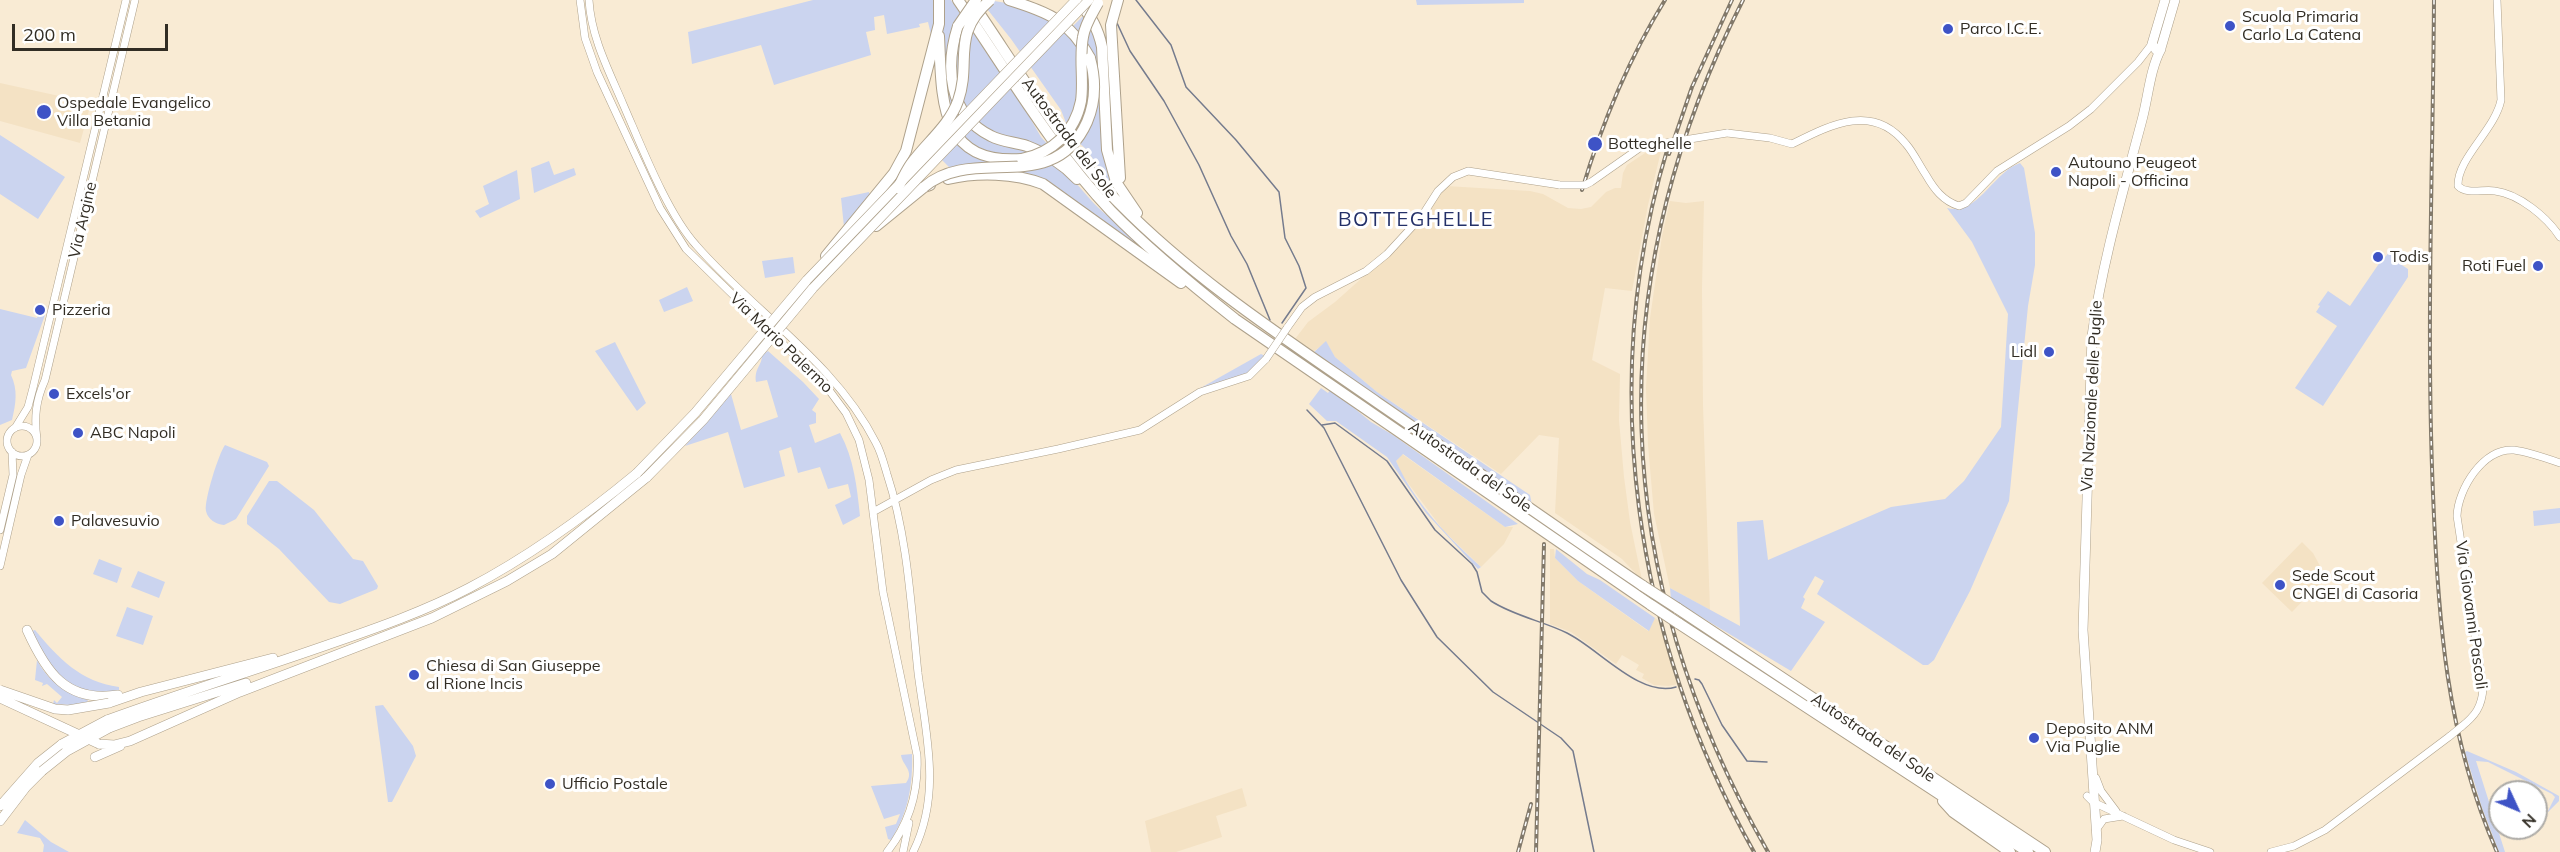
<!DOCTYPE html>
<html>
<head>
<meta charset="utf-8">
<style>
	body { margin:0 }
	#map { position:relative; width:2560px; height:852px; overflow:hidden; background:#f9ebd4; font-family:Mulish,sans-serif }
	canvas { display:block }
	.north { position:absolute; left:2488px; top:780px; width:60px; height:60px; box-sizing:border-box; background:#fff; border:2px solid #adaba7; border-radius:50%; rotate:134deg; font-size:16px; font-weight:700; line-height:24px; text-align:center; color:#322d24 }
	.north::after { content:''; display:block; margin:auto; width:21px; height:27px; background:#3e53c6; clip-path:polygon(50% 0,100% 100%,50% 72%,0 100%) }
	.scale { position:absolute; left:12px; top:24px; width:156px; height:27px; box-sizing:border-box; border:3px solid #322d24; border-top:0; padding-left:8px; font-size:18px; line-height:21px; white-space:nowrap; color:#322d24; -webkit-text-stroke:4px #fff; paint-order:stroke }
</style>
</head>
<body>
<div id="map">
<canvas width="2560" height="852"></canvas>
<div class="north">N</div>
<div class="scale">200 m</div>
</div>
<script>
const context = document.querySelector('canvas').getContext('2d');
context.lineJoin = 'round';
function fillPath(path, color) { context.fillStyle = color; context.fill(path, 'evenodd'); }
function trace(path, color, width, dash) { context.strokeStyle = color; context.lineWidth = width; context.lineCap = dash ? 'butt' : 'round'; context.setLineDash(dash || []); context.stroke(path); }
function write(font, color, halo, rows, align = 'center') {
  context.font = font + ' Mulish,sans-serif'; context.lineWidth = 6; context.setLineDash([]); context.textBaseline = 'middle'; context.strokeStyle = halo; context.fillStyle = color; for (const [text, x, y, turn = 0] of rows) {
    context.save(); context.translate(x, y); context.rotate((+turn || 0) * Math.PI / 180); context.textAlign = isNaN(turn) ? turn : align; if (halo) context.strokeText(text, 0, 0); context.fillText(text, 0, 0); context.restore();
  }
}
const built = new Path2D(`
	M0,83l91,20 -11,40 -80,-22z
	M1662,147l-14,58 -16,86 -27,-3 -13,72 28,14 -1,46 5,57 6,45 12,58 -20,-21 -67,-46 4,-75 -20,-3 -38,39 -124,-82 -42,-35 -9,-15 -13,10 -18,-13 13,-17 27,-20 64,-57 47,-59 84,5 13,3 25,14 13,1 10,-2 15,-15 9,-4h6l2,-15 4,-8 24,-16z
	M1670,201l16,2 18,-2 -2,88 1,116 7,205 -40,-22 -16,-74 -6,-69 -2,-57 4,-70 12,-82z
	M1402,454l103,73h8l-9,17 -23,23 -38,-37 -41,-55 -6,-14z
	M2302,542l11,11 13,24 -34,35 -30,-29z
	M1550,549h4l1,9 23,23 70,50 7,-13 4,3 19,63 -10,2 -14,-1 -12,-7 2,-4 -8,-4 3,-5 -17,-10 -6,9 -45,-32 -21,-8z
	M1242,788l5,18 -31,10 6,21 -46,15h-25l-6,-31z`);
const green = new Path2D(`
	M813,0h122l-3,39 -4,-17 -9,2 1,3 -33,7 -3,-19 -10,2 1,13 -9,2 5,23 -97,30 -13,-40 -69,19 -4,-32z
	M941,0h10l75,111 15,26 23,25c-9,-5 -19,-12 -29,-15 -13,-4 -28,-6 -40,-12 -42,-20 -49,-68 -35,-108l-4,-3c-17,37 -10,91 29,113 14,8 30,8 44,14 12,5 25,13 35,21 15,12 25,28 39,40 20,17 39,34 58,52l-115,-82 -27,-8 -62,1 -15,-15 22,-23 -17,-28z
	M980,0c31,0 62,14 88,31l17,-17 11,22 19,155 -29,-42 -15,-13 -10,-26 -50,-71z
	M1416,0h108v3l-107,2z
	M0,135l65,42 -27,42 -38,-25z
	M549,161l5,14 20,-7 2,7 -42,18 -3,-25z
	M2020,163l4,5 11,65v32l-7,41 -19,195 -39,90 -36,69 -6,5h-5l-106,-71 7,-13 -9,-5 -12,21 2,2 -4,9 24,14 -34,49 -120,-72 -1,-11 70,38 -3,-104 26,-2 5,40 123,-53 54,-8 19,-18 37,-54 7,-113 -36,-72 -25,-34c31,8 46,-36 73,-45z
	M517,170l3,29 -40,19 -5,-7 14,-7 -6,-18z
	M869,192l1,5 -26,30 -3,-29z
	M2393,248l-3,5 6,3 -2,4 14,9v8l-85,129 -28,-18 42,-62 -21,-14 4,-6 -2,-1 10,-14 22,15 28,-41z
	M793,257l2,16 -30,5 -3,-17z
	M687,287l6,14 -29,11 -5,-12z
	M0,309l37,9 1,-4 7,1 -19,53 -14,3 -1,4c7,15 5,28 1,45l-12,5z
	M1326,341l9,16 42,35 153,103 2,10 -175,-123 -44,-29z
	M615,342l31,61 -9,8 -42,-60z
	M768,351l35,31 16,17 -7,11 4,3v10l-7,2 6,18 25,-10c14,26 17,54 20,83l-17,9 -8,-20 16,-8 -3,-13 -20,5 -8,-22 -22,6 -7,-26 -12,4 6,25 -41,12 -16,-56 -43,14 46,-52 10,36 37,-13 -11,-37 -11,2c-2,-14 6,-16 6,-27z
	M1261,354l4,2 -15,16 -53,18z
	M1321,388l7,5 3,-4 40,33 22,13 125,89 -13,3 -102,-73 -7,7c18,41 52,76 85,106l-3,2 -52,-56 -39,-56 -51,-36h-9l-18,-17z
	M225,445l42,17 2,4 -33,53 -12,6c-8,-1 -16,-5 -18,-14 -2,-11 13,-58 19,-66z
	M269,481h8l37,29 39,49 10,2 15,25 -1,3 -37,15 -11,-2 -50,-53 -32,-25v-8z
	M2560,508v15l-26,3 -1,-15z
	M1556,549l31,25 13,6 55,38 -6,13 -71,-50 -23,-23z
	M99,559l23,9 -5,15 -24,-9z
	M138,571l27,11 -6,16 -28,-11z
	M127,607l26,9 -10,29 -27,-9z
	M35,630c23,28 46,52 84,57v5c-25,4 -51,-4 -68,-24 -8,-9 -13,-25 -19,-37z
	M37,660c11,21 29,33 51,40l-1,2 -15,3 -19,-1 1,-4 3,3 5,-6 -15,-13 -5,2 1,-3 -8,-3z
	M383,705l30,41 3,10 -24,46h-4l-13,-96z
	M2467,751l49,21 43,24v5l-12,12 8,-16 -3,-3 -64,-32 -12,-1 29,91h-6l-17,-44 -17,-56z
	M912,754c1,32 -4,59 -21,86l-3,-1 -3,-12 11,-3 4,-10 -16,5 -13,-33 35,-3c9,-12 -4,-18 -5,-28z
	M25,820l26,22 18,10h-26l1,-7 -4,-7 -23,-5z`);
const stream = new Path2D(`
	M1136,0l35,45 15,42 50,53 43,52 6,46 14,28 7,22 -24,35
	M1117,23l13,28 34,50 35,64 32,71 16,28 23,56
	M1307,410l17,18 77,152 36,57 56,55 68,46 12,13 21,101
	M1322,425l13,-2 52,38 48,69 37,34 5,8 5,20 9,9c23,15 52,20 76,32 31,15 73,65 109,54
	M1695,679l4,1 3,4 20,41 25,36 20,1`);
const tertiary = new Path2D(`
	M580,0l5,38 12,34 63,136 26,41 140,137 20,27 13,27 10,40 14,112 34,163c2,37 -7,68 -30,97
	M589,0c2,37 20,71 34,104 18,41 44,109 73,141 58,67 139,117 180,198 5,9 8,21 11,31 21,64 24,133 31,199 8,61 24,121 -5,179
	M2497,0l4,100c-6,30 -44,58 -43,86 9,9 25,3 37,5 24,3 52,26 65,46
	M1727,133l43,5 22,6c38,-19 81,-42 114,0 8,9 13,21 20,31 8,14 17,26 33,31l7,-3 31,-32 72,-45 22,-17 47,-47 14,-18
	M1287,328l15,-21 13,-10 51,-26 21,-17 35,-38 16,-25 15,-14 15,-6 92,14
	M7 441a15 15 0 1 1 30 0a15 15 0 1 1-30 0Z
	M15,428l13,-21 5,-19 93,-388
	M37,439c-3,-22 -1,-39 8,-59l90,-380
	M873,512l58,-32 25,-10 102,-21 82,-19 60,-38 49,-16 17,-17
	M0,530l13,-55 -1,-23
	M0,566l21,-91 7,-20
	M2461,727c14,-11 21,-20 22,-39l-26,-172c1,-27 26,-68 57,-66 15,2 32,8 46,13
	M2096,778l5,13 15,20
	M2087,796l6,6 81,38 36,12
	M2096,830l8,-11 19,-3
	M903,852l6,-29
	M2271,852l23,-6 31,-16 125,-94`);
const primary = new Path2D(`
	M2165,0l-13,44 4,6 5,-2 14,-48
	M2095,852l2,-12 -14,-210 9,-294c10,-73 31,-144 50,-216 6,-22 8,-51 19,-71`);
const trunk = new Path2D(`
	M27,630c19,42 39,73 91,65
	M109,703l32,-11 132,-34
	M107,720c74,-27 149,-50 223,-76 47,-16 95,-33 139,-56 61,-32 115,-71 168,-115
	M109,728l29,-11 108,-34
	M99,744l15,1 16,-4 110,-49 192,-74 75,-37 45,-27 95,-77
	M95,757l25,-11
	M0,806l38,-43 24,-19
	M0,821l26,-34 16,-16`);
const motorway = new Path2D(`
	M958,0c49,71 94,149 153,211 38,39 81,74 124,108l416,286
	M1009,0c39,12 60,20 81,58
	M1118,0l-7,25 9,153
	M1077,1c14,13 21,27 25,46l5,103 9,32 21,31
	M975,7c43,63 91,143 145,197 77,78 169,137 258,199 89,61 176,123 265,183
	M958,26c-13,40 -10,89 33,110 11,6 24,6 36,10 18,7 37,19 50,33
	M939,36c3,62 -1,129 83,123
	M948,179c29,-7 67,-6 95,5l138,99
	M876,226l48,-39 6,-2
	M826,256l68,-83 12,-22 33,-127v-24
	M1677,608l368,244
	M1678,623l350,229
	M1943,801l10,11 57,40`);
const rail = new Path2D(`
	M1743,0c-145,285 -134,575 25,852
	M2434,0c-1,164 -8,329 -1,494 5,125 13,242 64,358
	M1668,147c-72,235 -34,492 86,705
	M1669,154l23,-67 40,-87
	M1582,190c20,-67 46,-130 83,-190
	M1518,852l13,-48
	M1536,852l8,-308`);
const tertiaryBridge = new Path2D(`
	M1560,185h25l6,-3 50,-35 86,-14
	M1266,359l21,-31
	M2450,736l11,-9`);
const trunkBridge = new Path2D(`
	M637,473l58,-60 112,-133 269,-280
	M647,477l56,-57 110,-132 276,-288
	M0,690l55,19 13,1 41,-7
	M0,698l99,46
	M62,744l45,-24
	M42,771l25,-20 42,-23`);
const motorwayBridge = new Path2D(`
	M958,26l18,-26
	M1022,159c30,-6 53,-27 59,-58 3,-21 -2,-43 2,-64 2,-13 9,-23 15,-34
	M924,187c50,-43 129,11 163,-65 9,-21 9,-42 3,-64
	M898,188c4,-8 8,-17 13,-24 15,-21 38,-38 47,-63 14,-40 -8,-66 32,-101
	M1643,586l34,22
	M1651,605l27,18`);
const markers = [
	[2230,26,6,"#3e53c6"],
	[1948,29,6,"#3e53c6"],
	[44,112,8,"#3e53c6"],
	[1595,144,8,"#3e53c6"],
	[2056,172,6,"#3e53c6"],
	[2378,257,6,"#3e53c6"],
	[2538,266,6,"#3e53c6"],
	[40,310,6,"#3e53c6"],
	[2049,352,6,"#3e53c6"],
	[54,394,6,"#3e53c6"],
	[78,433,6,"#3e53c6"],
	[59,521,6,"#3e53c6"],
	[2280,585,6,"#3e53c6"],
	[414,675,6,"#3e53c6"],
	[2034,738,6,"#3e53c6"],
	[550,784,6,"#3e53c6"]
];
const poiNames = [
	["Scuola Primaria",2242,17],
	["Carlo La Catena",2242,35],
	["Parco I.C.E.",1960,29],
	["Ospedale Evangelico",57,103],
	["Villa Betania",57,121],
	["Botteghelle",1608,144],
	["Autouno Peugeot",2068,163],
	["Napoli - Officina",2068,181],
	["Todis",2390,257],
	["Roti Fuel",2526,266,"right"],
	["Pizzeria",52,310],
	["Lidl",2037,352,"right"],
	["Excels'or",66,394],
	["ABC Napoli",90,433],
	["Palavesuvio",71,521],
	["Sede Scout",2292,576],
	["CNGEI di Casoria",2292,594],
	["Chiesa di San Giuseppe",426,666],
	["al Rione Incis",426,684],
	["Deposito ANM",2046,729],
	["Via Puglie",2046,747],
	["Ufficio Postale",562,784]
];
const streetNames = [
	["Autostrada del Sole",1069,138,53],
	["Via Argine",83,220,-77],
	["Via Mario Palermo",781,343,44],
	["Via Nazionale delle Puglie",2092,396,-87],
	["Autostrada del Sole",1470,467,35],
	["Via Giovanni Pascoli",2471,615,82],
	["Autostrada del Sole",1873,738,34]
];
const quarterNames = [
	["BOTTEGHELLE",1416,220]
];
fillPath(built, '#f4e2c4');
fillPath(green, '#cbd4ef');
trace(stream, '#757b8d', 1.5);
trace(tertiary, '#aea18b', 8);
trace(primary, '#aea18b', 10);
trace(trunk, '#aea18b', 10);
trace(motorway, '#aea18b', 12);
trace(tertiary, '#fff', 7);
trace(primary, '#fff', 9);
trace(trunk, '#fff', 9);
trace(motorway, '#fff', 10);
trace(rail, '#82796a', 4);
trace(rail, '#fff', 1.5, [4.5]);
trace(tertiaryBridge, '#aea18b', 8, []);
trace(trunkBridge, '#aea18b', 10, []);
trace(motorwayBridge, '#aea18b', 12, []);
trace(tertiaryBridge, '#fff', 7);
trace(trunkBridge, '#fff', 9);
trace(motorwayBridge, '#fff', 10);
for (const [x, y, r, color] of markers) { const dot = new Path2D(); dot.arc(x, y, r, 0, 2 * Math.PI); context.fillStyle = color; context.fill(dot); trace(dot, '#fff', 2); }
write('16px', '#322d24', '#fff', poiNames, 'left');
write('16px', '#322d24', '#fff', streetNames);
context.letterSpacing = '1.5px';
write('20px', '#233068', '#fff', quarterNames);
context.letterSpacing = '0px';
</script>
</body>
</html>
